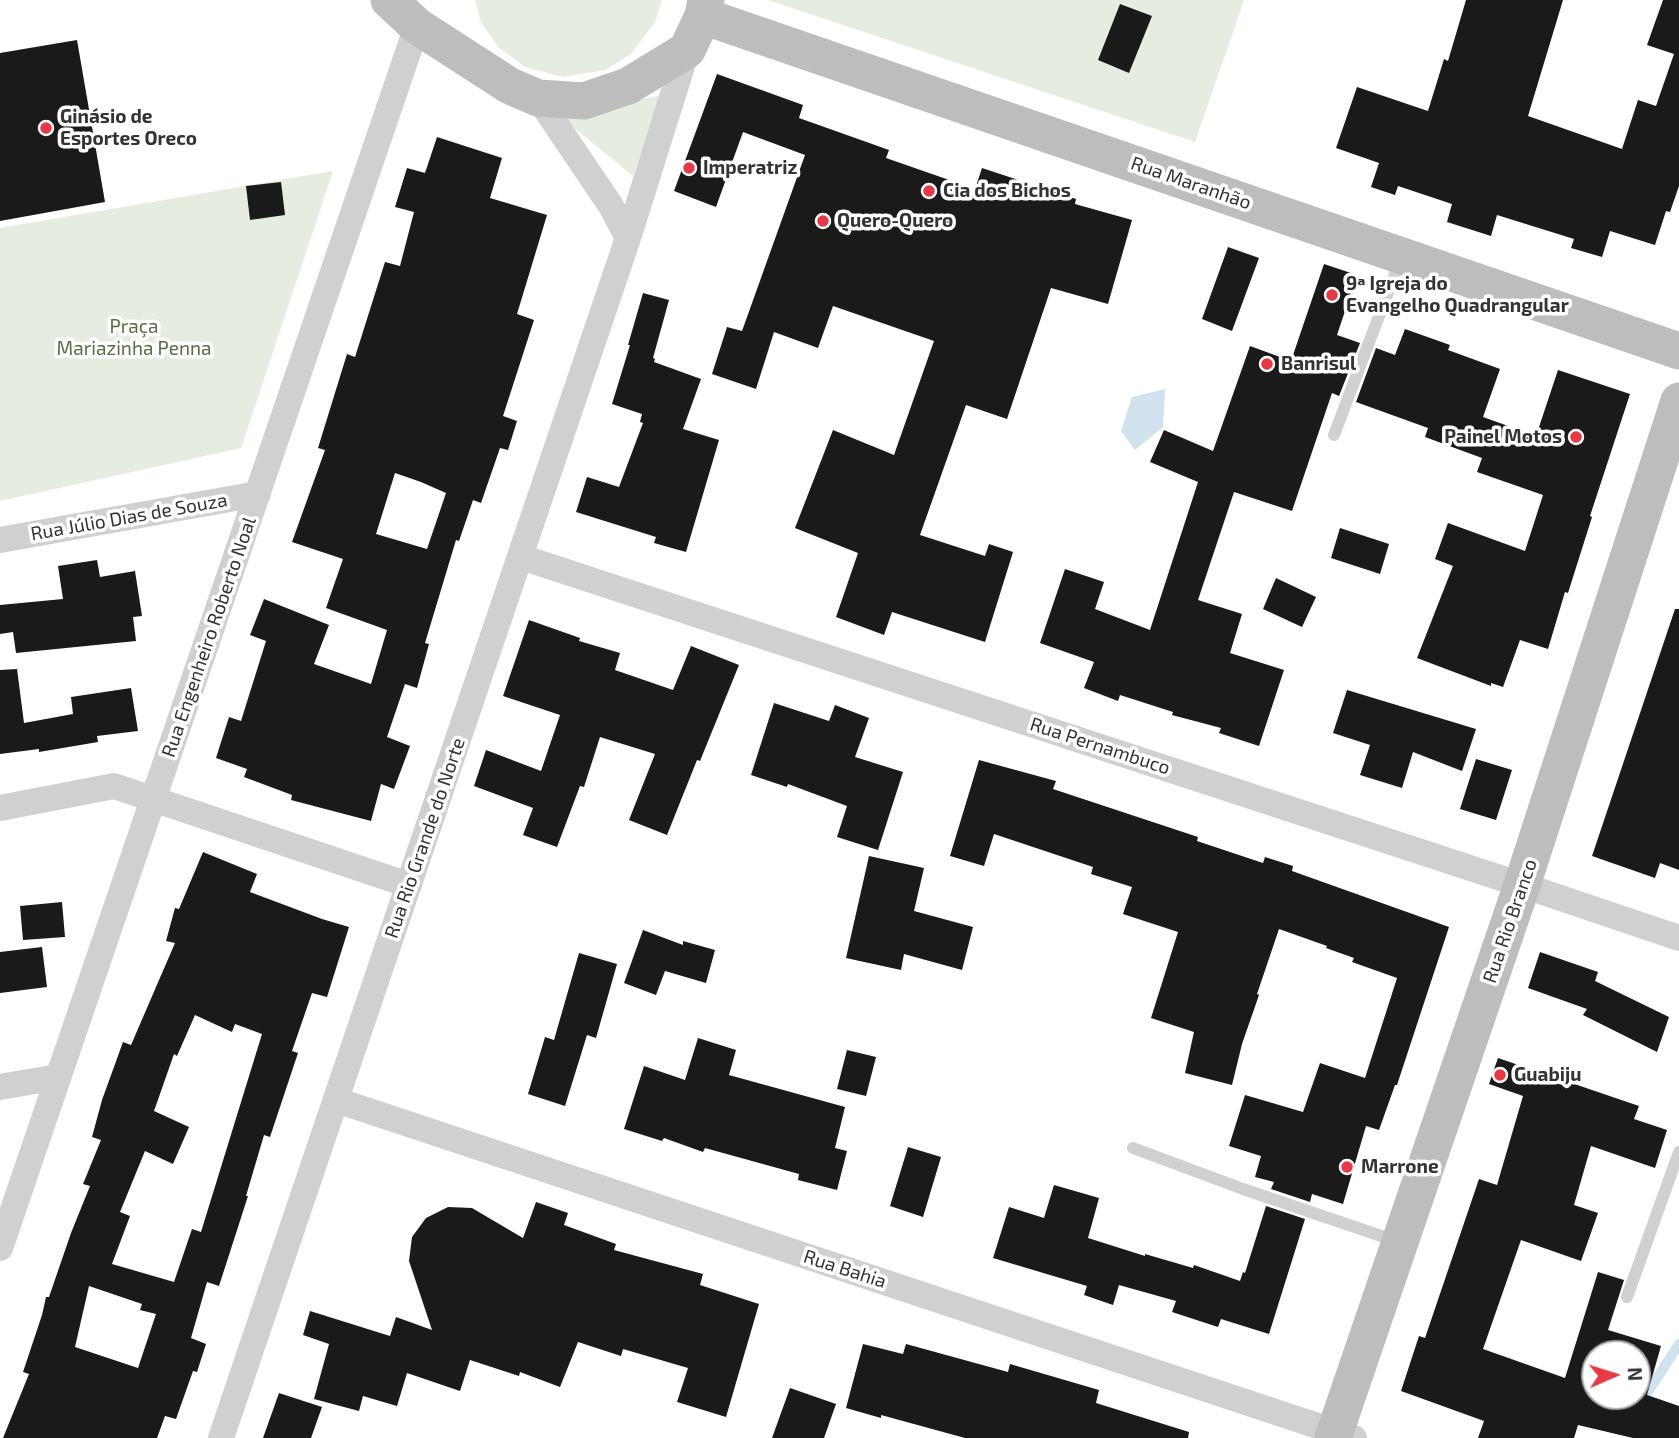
<!DOCTYPE html>
<html>
<head>
<meta charset="utf-8">
<style>
	body { margin:0 }
	#map { position:relative; width:1679px; height:1438px; overflow:hidden; background:#fff; font-family:"Exo 2",sans-serif }
	canvas { display:block }
	.north { position:absolute; left:1581px; top:1340px; width:70px; height:70px; box-sizing:border-box; background:#fff; border:2px solid #adadad; border-radius:50%; rotate:87deg; font-size:19px; font-weight:700; line-height:28px; text-align:center; color:#333 }
	.north::after { content:''; display:block; margin:auto; width:24px; height:32px; background:#e63946; clip-path:polygon(50% 0,100% 100%,50% 72%,0 100%) }
</style>
</head>
<body>
<div id="map">
<canvas width="1679" height="1438"></canvas>
<div class="north">N</div>
</div>
<script>
const context = document.querySelector('canvas').getContext('2d');
context.lineJoin = 'round';
function fillPath(path, color) { context.fillStyle = color; context.fill(path, 'evenodd'); }
function trace(path, color, width, dash) { context.strokeStyle = color; context.lineWidth = width; context.lineCap = dash ? 'butt' : 'round'; context.setLineDash(dash || []); context.stroke(path); }
function write(font, color, halo, rows, align = 'center') {
  context.font = font + ' "Exo 2",sans-serif'; context.lineWidth = 7; context.setLineDash([]); context.textBaseline = 'middle'; context.strokeStyle = halo; context.fillStyle = color; for (const [text, x, y, turn = 0] of rows) {
    context.save(); context.translate(x, y); context.rotate((+turn || 0) * Math.PI / 180); context.textAlign = isNaN(turn) ? turn : align; if (halo) context.strokeText(text, 0, 0); context.fillText(text, 0, 0); context.restore();
  }
}
const green = new Path2D(`
	M475,0h187l-7,22 -24,32 -26,16 -42,7 -38,-10 -27,-20 -17,-25z
	M768,0h476l-49,142z
	M661,95l-28,81 -71,-58z
	M333,171l-92,277 -241,53v-273z`);
const water = new Path2D(`
	M1165,389l-2,38 -28,23 -14,-19 11,-34z`);
const stream = new Path2D(`
	M1642,1401l37,-57`);
const building = new Path2D(`
	M1466,0h97l-35,116 94,33 16,-49 18,6 18,-52 -27,-9 16,-45h16v186l-9,26 -4,-1 -11,34 -45,-14 -8,26 -31,-9 3,-9 -77,-24 -6,21 -44,-14 5,-18 -54,-18 -3,9 -24,-8 8,-24 -43,-15 21,-61 71,24 16,-52 4,2z
	M1120,4l32,12 -23,57 -31,-13z
	M77,40l28,162 -105,19v-168z
	M717,74l86,31 -4,13 90,32 -3,8 89,31 7,-21 94,31 -1,5 57,16 -24,84 -57,-16 -44,131 -41,-14 -46,130 65,21 4,-12 24,8 -28,90 -93,-30 -8,23 -48,-18 22,-64 -63,-25 38,-98 61,25 40,-114 -101,-35 -15,42 -44,-16 -18,57 -44,-15 15,-47 15,4 63,-176 -62,-23 -27,75 -42,-16z
	M437,137l65,21 -12,40 57,17 -30,99 17,6 -31,96 14,5 -9,29 -8,-2 -19,55 -8,-3 -14,41 -3,-1 -31,103 4,1 -12,44 -12,-4 -18,53 23,9 -16,43 -13,-5 -10,37 -80,-21 1,-5 -48,-18 3,-8 -31,-11 13,-41 12,4 25,-80 -16,-6 14,-36 65,26 -15,39 57,20 16,-54 -61,-22 17,-49 -51,-17 33,-92 -7,-2 29,-94 8,3 30,-95 15,4 14,-54 -19,-5 12,-39 18,5zM395,473l26,9 25,11 -19,56 -51,-15z
	M281,182l4,33 -35,5 -4,-34z
	M1228,247l31,11 -27,73 -30,-12z
	M1324,264l33,11 -20,60 23,8 -21,53 -7,-3 -40,118 -58,-19 -36,108 44,14 -12,39 54,17 -25,76 -40,-13 2,-5 -49,-13 1,-3 -53,-17 -2,6 -34,-13 10,-26 -54,-19 25,-74 39,13 -9,27 55,21 48,-148 -48,-20 14,-32 49,21 37,-105 41,15z
	M643,293l26,7 -16,58 2,1 -1,3 47,17 -18,50 36,11 -33,112 -32,-9 2,-6 -80,-25 11,-35 32,10 24,-64 -3,-1 2,-8 -30,-10 18,-59h-2z
	M1405,329l45,16 -2,5 52,19 -17,48 53,19 22,-66 72,24 -40,122 2,1 -24,76 -3,-1 -17,57 -28,-9 -17,47 -12,-4v3l-74,-28 36,-92 -18,-7 13,-36 77,28 18,-56 -66,-23 5,-14 -57,-21 3,-9 -72,-26 20,-54 19,7z
	M1340,528l49,16 -9,30 -49,-16z
	M97,560l3,17 35,-6 7,45 -9,1 3,24 -120,12 -3,-21 -13,2v-29l63,-6 -5,-33z
	M1276,578l40,19 -14,30 -39,-18z
	M1675,609h4v261l-19,-7 -5,15 -63,-22z
	M529,620l51,18 -1,3 41,12 -5,17 58,20 18,-44 48,19 -39,96 -3,-1 -30,75 -38,-15 26,-66 -55,-17 -16,50 -4,-1 -23,61 -34,-12 10,-27 -59,-22 12,-36 55,21 19,-56 -57,-19z
	M17,669l7,54 49,-9 -2,-17 60,-9 7,43 -41,5 1,6 -59,10v-3l-39,5v-84z
	M1347,690l129,39 -14,42 -49,-19 -11,36 -42,-13 10,-30 -37,-12z
	M774,703l55,18 6,-16 34,13 -14,39 48,15 -25,78 -41,-13 10,-31 -59,-22 -1,3 -36,-12z
	M1476,759l36,11 -16,50 -36,-11z
	M979,760l77,21 -3,8 145,48 -1,4 66,22 2,-6 28,9 -1,5 157,56 -52,158h-2l-16,45 -13,-4 -23,78 -31,-10 -2,8 -39,-13 3,-7 -19,-5 6,-21 -32,-10 16,-51 58,17 17,-49 45,15 32,-100 -45,-16 2,-4 -28,-10 1,-2 -48,-17 -22,65 2,1 -17,49 -10,41 -47,-12 9,-41 -43,-14 27,-86 -55,-18 9,-27 -41,-13 2,-7 -99,-33 -10,32 -34,-10z
	M203,852l54,22 -7,18 72,27 27,8 -22,70 -15,-4 -20,58 6,2 -28,84 -6,-2 -18,61h2l-29,90 -12,-4 -16,56 15,6 -9,28 -4,-1 -17,48 -11,-3 -8,22h-154l26,-64 -6,-2 19,-57 4,-18h3l22,-64 19,-47 -7,-2 18,-44 -9,-3 10,-37 21,-58 8,3 44,-102 -9,-2 9,-33 4,1zM195,1015l37,17 3,-8 27,10 -61,198 -9,-3 -18,53 -62,-18 18,-48 -10,-4 25,-61 28,13 16,-37 -35,-16 20,-57 3,2zM89,1286l53,18 -2,6 16,4 -18,54 -63,-21z
	M869,856l55,12 -10,43 59,16 -11,43 -58,-16 -3,16 -55,-12z
	M62,902l3,35 -42,3 -3,-34z
	M643,930l40,15v-4l32,9 -9,33 -41,-12 -9,24 -32,-12z
	M42,947l5,40 -47,6v-41z
	M1540,952l58,20 -3,9 74,36 -12,35 -74,-37 4,-6 -59,-21z
	M579,953l38,11 -21,74 -9,-3 -22,71 -37,-12 17,-57 9,3z
	M698,1038l38,12 -7,25 116,32 -10,41 12,3 -10,39 -39,-10 1,-6 -94,-26 -2,4 -39,-14 -2,3 -38,-12 20,-63 41,14z
	M847,1050l29,7 -10,39 -29,-7z
	M1498,1058l141,48 -5,13 33,11 -12,38 -64,-22 -17,59 24,8 -17,48 -60,-21 -38,109 82,29 33,-106 26,8 -16,50 53,16 -14,49 32,11v32h-46l-55,-13 -4,13h-96l6,-17 -83,-30 18,-55 6,2 54,-159 18,6 26,-89 -34,-12zM1595,1354h42v42h-42z
	M908,1147l33,10 -18,60 -33,-11z
	M1054,1185l45,13 -11,40 57,18v-2l48,14 1,-3 46,16 3,-9 2,1 21,-67 39,13 -36,115 -48,-15 -3,8 -46,-15 4,-11 -57,-16 -6,20 -29,-10 3,-9 -94,-28 16,-51 35,11z
	M536,1202l32,11 -4,12 52,19 -2,6 89,24 -3,11 59,19 -33,113 -49,-15 11,-34 -65,-19 -2,7 -43,-14 -18,45 -40,-15 -1,4 -49,-16 -10,31 -53,-18 -10,33 -34,-10 -4,15 -45,-12 15,-55 -26,-9 7,-24 80,25 6,-19 36,13 -23,-69 3,-24 14,-19 22,-11 24,1 51,30z
	M863,1344l40,10 3,-10 102,28 2,-8 89,26 -3,13 93,29 -1,6h-223l-84,-23v3l-35,-10z
	M790,1388l46,16 -12,34h-52z
	M279,1393l43,14 -11,31h-48z`);
const lane = new Path2D(`
	M1334,435l67,-177
	M1133,1148l110,41 153,52
	M1627,1297l52,-145`);
const street = new Path2D(`
	M538,98l73,108 17,32
	M0,540l258,-46
	M521,557l1001,328 157,53
	M0,808l114,-22 295,99
	M0,1087l58,-10
	M336,1100l1018,338
	M0,1248l417,-1222
	M221,1438l407,-1200 59,-188`);
const secondary = new Path2D(`
	M389,0l28,26 93,60 28,12 46,3 44,-15 59,-36 16,-34 3,-16
	M703,16l976,335
	M1333,1438l189,-553 157,-484`);
const markers = [
	[46,128,7,"#e63946"],
	[689,168,7,"#e63946"],
	[929,191,7,"#e63946"],
	[823,221,7,"#e63946"],
	[1332,295,7,"#e63946"],
	[1267,364,7,"#e63946"],
	[1576,437,7,"#e63946"],
	[1500,1075,7,"#e63946"],
	[1347,1167,7,"#e63946"]
];
const poiNames = [
	["Ginásio de",60,117],
	["Esportes Oreco",60,139],
	["Imperatriz",703,168],
	["Cia dos Bichos",943,191],
	["Quero-Quero",837,221],
	["9ª Igreja do",1346,284],
	["Evangelho Quadrangular",1346,306],
	["Banrisul",1281,364],
	["Painel Motos",1562,437,"right"],
	["Guabiju",1514,1075],
	["Marrone",1361,1167]
];
const streetNames = [
	["Rua Maranhão",1191,183,19],
	["Rua Júlio Dias de Souza",129,517,-10],
	["Rua Engenheiro Roberto Noal",209,637,-71],
	["Rua Pernambuco",1100,746,18],
	["Rua Rio Grande do Norte",425,838,-71],
	["Rua Rio Branco",1510,921,-71],
	["Rua Bahia",845,1269,18]
];
const parkNames = [
	["Praça",134,327],
	["Mariazinha Penna",134,349]
];
fillPath(green, '#e6ecdf');
fillPath(water, '#cfe2ee');
trace(stream, '#cfe2ee', 10);
fillPath(building, '#1a1a1a');
trace(lane, '#d0d0d0', 12);
trace(street, '#d0d0d0', 26);
trace(secondary, '#bdbdbd', 37);
for (const [x, y, r, color] of markers) { const dot = new Path2D(); dot.arc(x, y, r, 0, 2 * Math.PI); context.fillStyle = color; context.fill(dot); trace(dot, '#fff', 2.5); }
write('bold 19px', '#333', '#fff', poiNames, 'left');
write('19px', '#333', '#fff', streetNames);
write('19px', '#56703f', '#fff', parkNames);
</script>
</body>
</html>
